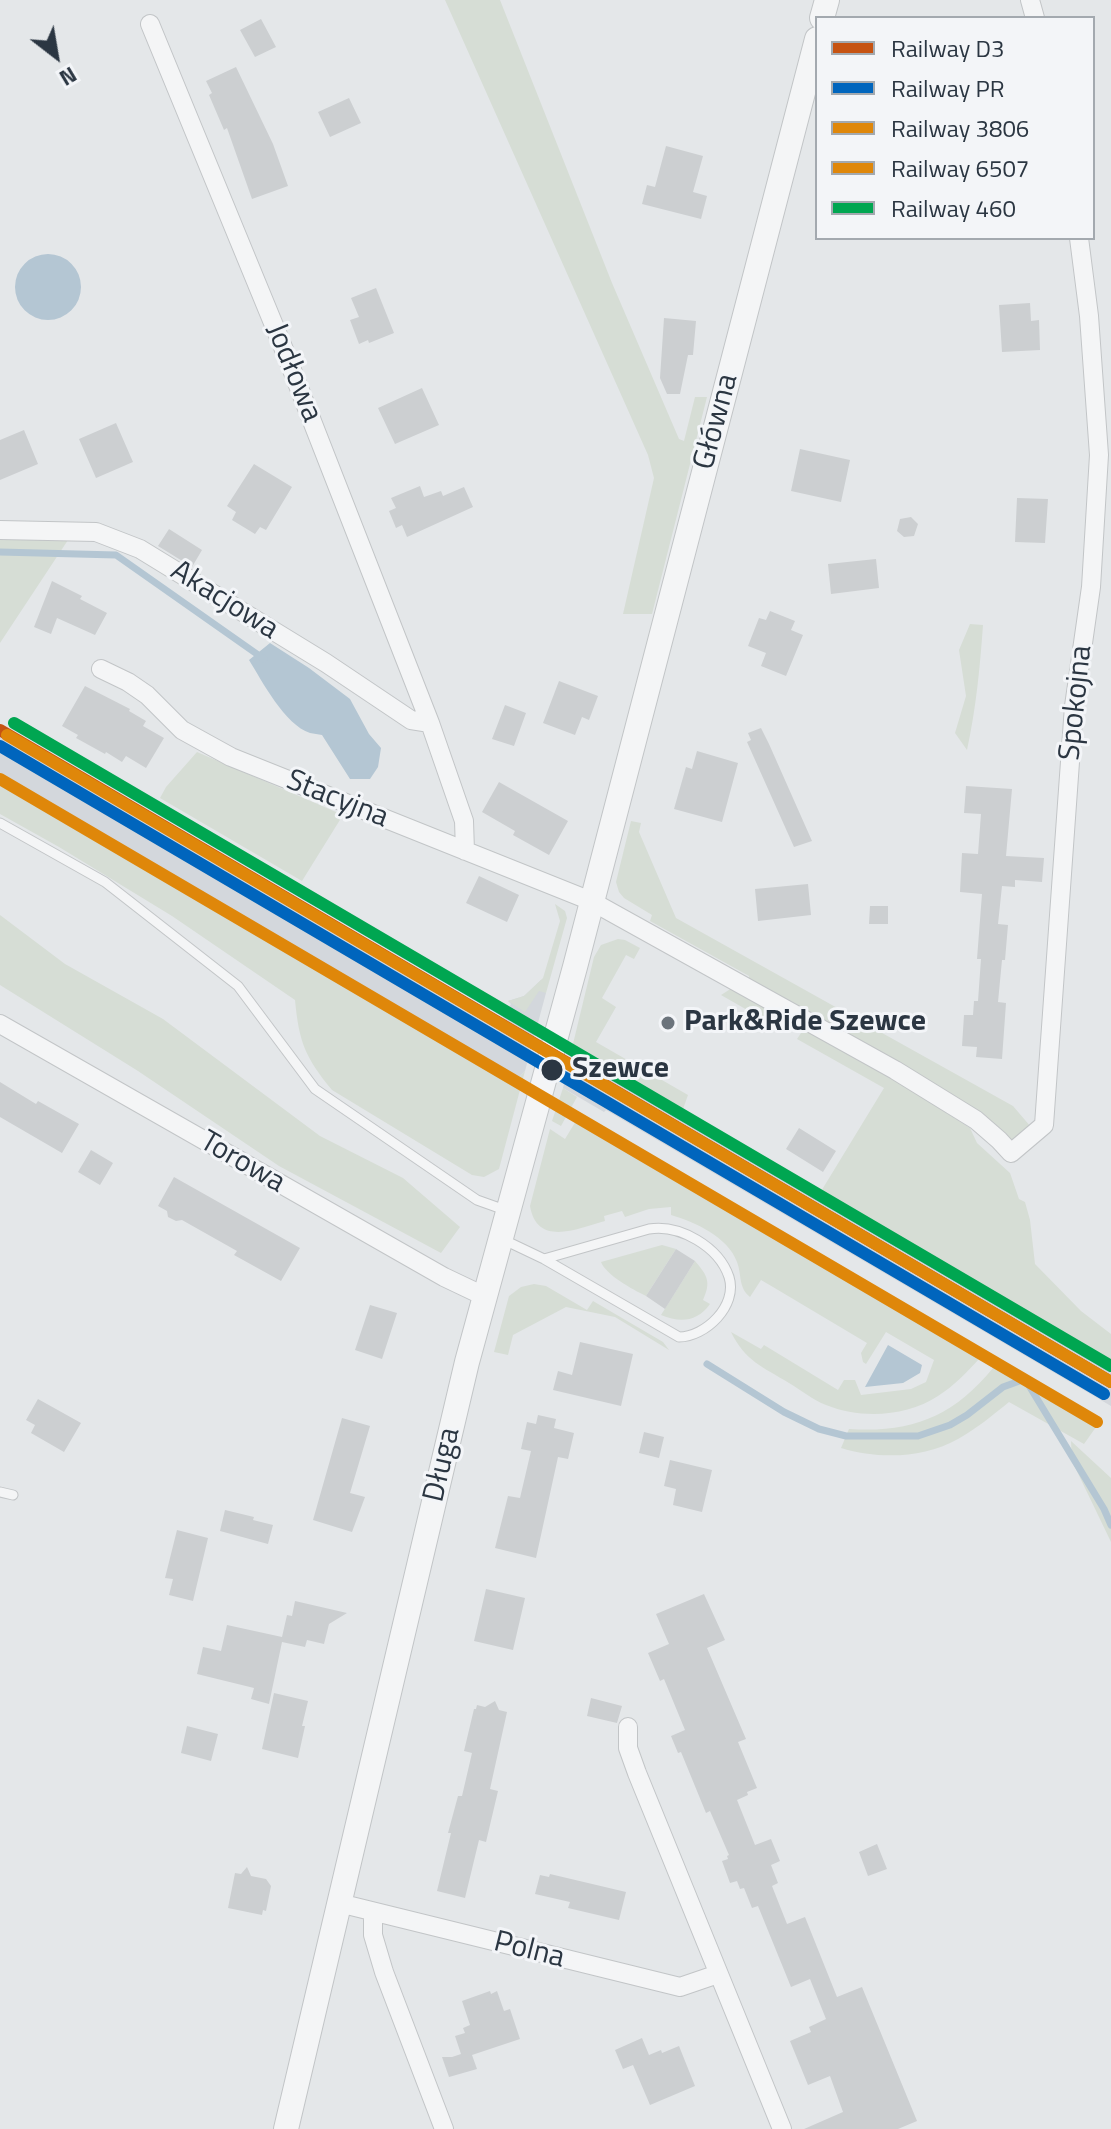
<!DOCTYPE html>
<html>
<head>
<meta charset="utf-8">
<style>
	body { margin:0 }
	#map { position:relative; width:1111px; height:2129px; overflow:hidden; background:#e4e7e9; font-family:"Titillium Web",sans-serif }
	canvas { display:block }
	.legend { position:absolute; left:815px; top:16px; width:280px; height:224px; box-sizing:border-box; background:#f3f5f8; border:2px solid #a3a9af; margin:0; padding:10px 14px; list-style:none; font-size:24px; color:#2b3642 }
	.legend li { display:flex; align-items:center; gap:16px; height:40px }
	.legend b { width:40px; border:2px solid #a3a9af }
	.north { position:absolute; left:16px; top:16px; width:80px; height:80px; -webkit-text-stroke:6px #f3f5f8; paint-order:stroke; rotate:149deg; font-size:22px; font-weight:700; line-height:32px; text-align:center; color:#2b3642 }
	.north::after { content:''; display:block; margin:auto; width:28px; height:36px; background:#2b3642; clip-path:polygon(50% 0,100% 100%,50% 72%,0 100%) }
</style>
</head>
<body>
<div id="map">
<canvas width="1111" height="2129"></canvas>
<ul class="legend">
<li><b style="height:10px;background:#c65312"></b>Railway D3</li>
<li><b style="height:10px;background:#0065bd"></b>Railway PR</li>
<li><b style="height:10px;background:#df870a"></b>Railway 3806</li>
<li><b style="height:10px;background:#df870a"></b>Railway 6507</li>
<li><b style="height:10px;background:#00a651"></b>Railway 460</li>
</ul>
<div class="north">N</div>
</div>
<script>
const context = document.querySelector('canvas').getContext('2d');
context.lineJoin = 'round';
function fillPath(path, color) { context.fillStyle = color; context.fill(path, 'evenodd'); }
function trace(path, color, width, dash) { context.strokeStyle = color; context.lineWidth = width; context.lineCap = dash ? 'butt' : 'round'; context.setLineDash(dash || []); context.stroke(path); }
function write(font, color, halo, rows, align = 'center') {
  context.font = font + ' "Titillium Web",sans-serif'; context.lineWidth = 6; context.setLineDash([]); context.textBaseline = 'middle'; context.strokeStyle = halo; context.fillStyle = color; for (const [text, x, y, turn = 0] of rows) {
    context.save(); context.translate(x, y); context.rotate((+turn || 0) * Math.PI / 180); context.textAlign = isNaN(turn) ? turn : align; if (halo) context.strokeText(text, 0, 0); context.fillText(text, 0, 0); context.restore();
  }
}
const built = new Path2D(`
	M0,724l503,294 8,-14 -3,-3 16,-5 17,-16 5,13 -21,78 -9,9 -310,-183 -20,-8 -13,-11 -173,-100z
	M572,1048l283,165 256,154v39l-505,-296 -2,2 -41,-24z`);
const green = new Path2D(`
	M445,0h55l112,283 67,156 5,2 11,-44h12l-55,217h-29l31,-136 -6,-23z
	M0,538l68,2 -68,103z
	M970,624l13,1c-3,42 -7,84 -16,125l-12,-17 11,-37 -7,-46z
	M197,752l146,63 -41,66 -142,-83 6,-11z
	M0,778l173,100 13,11 20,8 310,183 9,-9 -26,98 -15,8 -12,-2 -140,-85c-27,-33 -33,-48 -37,-90l-123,-84 -113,-69 -59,-33z
	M631,821l10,2 -2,9 37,86 337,188 18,21 -19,17 -28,-30 -89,-49 -146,-86v-3l-99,-55 2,-6 -28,-17 -5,-6 -3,-10z
	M555,904l10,7 2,7 -21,75 -7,-2 -14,21 -17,-11 16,-5 19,-18 17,-57z
	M0,915l65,49 98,55 157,117 83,42 57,49 -19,26 -162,-87 -141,-95 -138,-86z
	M618,939l7,1 15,8 -6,11 -8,-4 -24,43 14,9 -20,35 92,53 -6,17 -110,-64 22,-91 7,-12z
	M732,988l53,29 -1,14 -63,-36z
	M805,1027l75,43 90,58 7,15 33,30 9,26 6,3 5,18 5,44 46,47 30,23v33l-291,-174 64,-105 -87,-49z
	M563,1088l14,9 -16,29 -9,-5z
	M579,1116l249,145 1,-1 272,160 -17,24 -75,-42c-16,13 -33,27 -51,37 -36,20 -80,20 -117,9l8,-19c62,4 104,-12 144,-61l-14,-9c-13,14 -25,27 -41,37 -32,21 -77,23 -112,9 -13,-5 -25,-15 -37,-22 -26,-16 -44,-22 -58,-51l30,17 3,-4 74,45 6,-10h11l6,15 50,-6 15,-7 8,-22 -48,-28 -20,32 -3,-2 -2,-9 6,-10 -94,-56 -12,-7 -11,17c-12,-10 -8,-22 -13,-35 -9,-25 -42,-40 -66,-47v-8l-22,2 -24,8 -3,-6 -18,5 1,5c-26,7 -68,27 -75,-15l20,-77 15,10z
	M662,1245l14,4 -30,47c-14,-7 -40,-21 -45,-34z
	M695,1261c13,15 16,21 8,39l7,4c-13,18 -30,19 -49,11z
	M534,1284l12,2 41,24 6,-9 70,41 6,8 -54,-33 -49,-10 -53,28 -5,20 -14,-3 15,-56 12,-9z
	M1071,1441l40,37v64l-39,-81z`);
const water = new Path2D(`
	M15 287a33 33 0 1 1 66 0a33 33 0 1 1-66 0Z
	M270,643l39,25 41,31 19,35 12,14 -3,19 -8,12h-20l-28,-44c-4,-1 -8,-1 -12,-2 -25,-8 -48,-52 -61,-73z
	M888,1345l34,20 -2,8 -17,10 -38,4z`);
const stream = new Path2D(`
	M0,552l116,3 148,104
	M707,1364l77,48 35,17 27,7h72l32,-11 17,-10 36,-28 22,-8 79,130 7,16`);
const building = new Path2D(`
	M261,19l15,28 -21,10 -15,-27z
	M236,67l37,77 15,42 -36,13 -25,-71 -3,2 -15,-35 3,-2 -6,-12z
	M349,98l12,25 -31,14 -12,-25z
	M666,146l37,10 -10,36 14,4 -6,23 -59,-15 5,-19 8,2z
	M376,288l18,45 -25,10 -1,-3 -9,4 -9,-24 9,-3 -8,-19z
	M1030,303l1,18 8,-1 1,30 -38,2 -3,-47z
	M664,318l32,3 -3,34h-5l-8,39h-13l-7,-16z
	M422,388l17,37 -44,19 -17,-36z
	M116,423l17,39 -37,16 -17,-39z
	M24,430l14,34 -38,16v-40z
	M800,449l50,11 -9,42 -50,-11z
	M254,464l38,23 -26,43 -6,-3 -5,7 -23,-14 4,-8 -9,-6z
	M420,486l4,11 17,-6 2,5 21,-9 9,20 -66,30 -5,-12 -6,3 -7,-17 7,-3 -5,-10z
	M1017,498l31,1 -3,44 -30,-1z
	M911,517l7,7 -4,12 -10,1 -7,-6 3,-12z
	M169,529l33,21 -10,17 -34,-21z
	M876,559l3,29 -48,6 -3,-30z
	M52,581l30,15 -2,3 27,14 -12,22 -38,-17 -6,16 -17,-7z
	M770,611l25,10 -4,9 12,5 -17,41 -25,-10 5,-13 -18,-7 11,-28 7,2z
	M559,681l39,15 -9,24 -7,-3 -7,18 -32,-12z
	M85,686l45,23 -1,2 17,10 -3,5 21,12 -18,30 -20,-12 -4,6 -16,-10 -1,2 -29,-16 2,-3 -16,-9z
	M505,705l21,8 -12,33 -22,-7z
	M761,728l8,16 43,97 -18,6 -47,-105 4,-2 -3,-7z
	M697,751l41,12 -16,59 -48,-13 12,-42 6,2z
	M499,782l69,39 -19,34 -36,-20 2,-4 -33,-19z
	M966,786l46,3 -6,67 38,2 -2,24 -27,-2v7l-13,-1 -4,38 10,1 -3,35h-3l-4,42 8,1 -4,56 -26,-2 1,-10 -15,-1 2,-31h9l1,-14h4l3,-42h-4l5,-65 -22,-2 2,-39 16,1 3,-40 -17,-1z
	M479,876l40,19 -12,27 -41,-19z
	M808,884l3,31 -53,6 -3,-32z
	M870,906h18v18h-19z
	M0,1082l36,22 2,-3 41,23 -17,29 -62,-36z
	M799,1128l37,23 -13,21 -37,-23z
	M91,1150l22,13 -13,22 -22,-13z
	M174,1177l126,71 -19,33 -47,-26 3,-4 -55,-31 -6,1 -8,-4 -1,-6 -9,-5z
	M676,1249l19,12 -30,48 -19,-13z
	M370,1305l27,8 -15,46 -27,-9z
	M580,1342l53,12 -12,52 -68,-16 5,-19 14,4z
	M38,1399l43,24 -17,29 -33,-19 4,-8 -9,-5z
	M538,1415l18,4 -2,9 20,5 -6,26 -10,-2 -22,101 -41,-10 13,-52 12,2 11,-47 -10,-2 6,-27 9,2z
	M342,1418l28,8 -20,67 15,4 -13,35 -39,-12z
	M644,1432l20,5 -5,21 -20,-5z
	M670,1460l42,10 -10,42 -29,-7 3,-16 -12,-3z
	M225,1510l29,7 -1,3 20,5 -5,19 -48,-13z
	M177,1530l31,8 -15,63 -24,-6 4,-16 -8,-1z
	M486,1589l39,9 -12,52 -39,-9z
	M704,1594l21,46 -18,8 39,91 -8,3 19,46 -10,4 1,3 -11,5 18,45 16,-6 9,22 -9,4 7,18 -6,3 15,38 18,-7 32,80 25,-10 55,134 -19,8h-94l39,-17 -13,-36 -22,9 -18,-44 21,-9 -2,-5 17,-8 -16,-40 -19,8 -33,-81 -6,2 -8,-20 -4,1 -3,-8 -7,2 -8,-22 6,-2 -1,-3 2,-1 -19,-44 -4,2 -25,-61 -3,1 -7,-17 14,-6 -21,-51 -4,2 -12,-28 21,-9 -13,-30z
	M295,1601l52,12 -18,11 -5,20 -17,-4 -2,7 -23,-5 -13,62 -18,-5 3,-11 -57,-14 6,-27 18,4 6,-26 55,12 5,-22 5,1z
	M274,1693l34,8 -6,25h3l-7,32 -36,-9z
	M591,1698l31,8 -5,17 -30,-7z
	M495,1701l4,9 8,2 -17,77 8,2 -12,51 -7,-2 -14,58 -28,-7 14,-58h-3l10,-37h4l10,-43 -8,-2 10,-42h2l1,-4 8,2z
	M187,1726l31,8 -7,27 -30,-8z
	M877,1844l10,25 -19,7 -9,-24z
	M247,1867l4,9 15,3 5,7 -5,25 -3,-1 -1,5 -34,-7 7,-35 6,1z
	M550,1874l76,18 -7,28 -51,-12 2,-6 -35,-8 5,-19 9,2z
	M490,1991l1,3 6,-3 7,20 6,-2 10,30 -48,16 5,14 -28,8 -7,-20h10l9,-3 -6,-18 10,-3 -2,-5 7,-3 -8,-24z
	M642,2038l7,17 12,-5 1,3 17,-7 16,40 -45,19 -17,-40 -10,4 -8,-19z`);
const service = new Path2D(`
	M0,823l105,59 133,104 77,103 162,111 28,10
	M502,1239l42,20 135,78c26,0 59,-31 50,-60 -10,-30 -49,-53 -80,-48l-105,30
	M0,1492l13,3`);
const minor = new Path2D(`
	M1030,0l5,18
	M150,24l135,328 145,371 34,98 1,30
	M0,530l96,2 44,17 186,114 85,57 19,3
	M101,669l27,13 19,13 35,35 49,27 360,144 304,169 81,50 23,20 12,13 33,-28 30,-419 17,-119 8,-132 -10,-139 -10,-78
	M0,1024l444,253 42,20
	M628,1727v21l9,25 145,356
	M339,1903l341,84 38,-13
	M373,1912v23l11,37 60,157`);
const tertiary = new Path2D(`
	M822,18l5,-18
	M286,2129l181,-767 108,-395 242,-928`);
const rail1 = new Path2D(`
	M0,730l1111,652`);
const rail2 = new Path2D(`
	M0,746l1104,648`);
const rail3 = new Path2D(`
	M7,735l1104,647`);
const rail4 = new Path2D(`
	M0,779l1097,643`);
const rail5 = new Path2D(`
	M14,723l1097,643`);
const markers = [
	[668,1023,8,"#6c747c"],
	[552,1070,12,"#2b3642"]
];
const streetNames = [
	["Jodłowa",293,373,68],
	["Główna",717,422,-75],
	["Akacjowa",224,601,32],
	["Spokojna",1077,703,-84],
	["Stacyjna",337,800,22],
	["Torowa",242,1163,30],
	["Długa",443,1465,-77],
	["Polna",529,1951,14]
];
const poiNames = [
	["Park&Ride Szewce",684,1023]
];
const stopNames = [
	["Szewce",572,1070]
];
fillPath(built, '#d3d7dc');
fillPath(green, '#d6ddd5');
fillPath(water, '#b4c6d3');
trace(stream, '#b4c6d3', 7);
fillPath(building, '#cccfd1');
trace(service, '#c2c5c7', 11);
trace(minor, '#c2c5c7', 20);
trace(tertiary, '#c2c5c7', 26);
trace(service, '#f4f5f6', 9);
trace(minor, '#f4f5f6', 18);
trace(tertiary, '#f4f5f6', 24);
trace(rail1, '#c65312', 12);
trace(rail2, '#0065bd', 12);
trace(rail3, '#df870a', 12);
trace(rail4, '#df870a', 12);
trace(rail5, '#00a651', 12);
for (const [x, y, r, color] of markers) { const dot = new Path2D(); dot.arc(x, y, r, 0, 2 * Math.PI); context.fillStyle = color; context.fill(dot); trace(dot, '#f3f5f8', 3); }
write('30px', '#2b3642', '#f3f5f8', streetNames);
write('bold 30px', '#2b3642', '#f3f5f8', poiNames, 'left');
write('bold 30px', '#2b3642', '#f3f5f8', stopNames, 'left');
</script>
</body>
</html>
